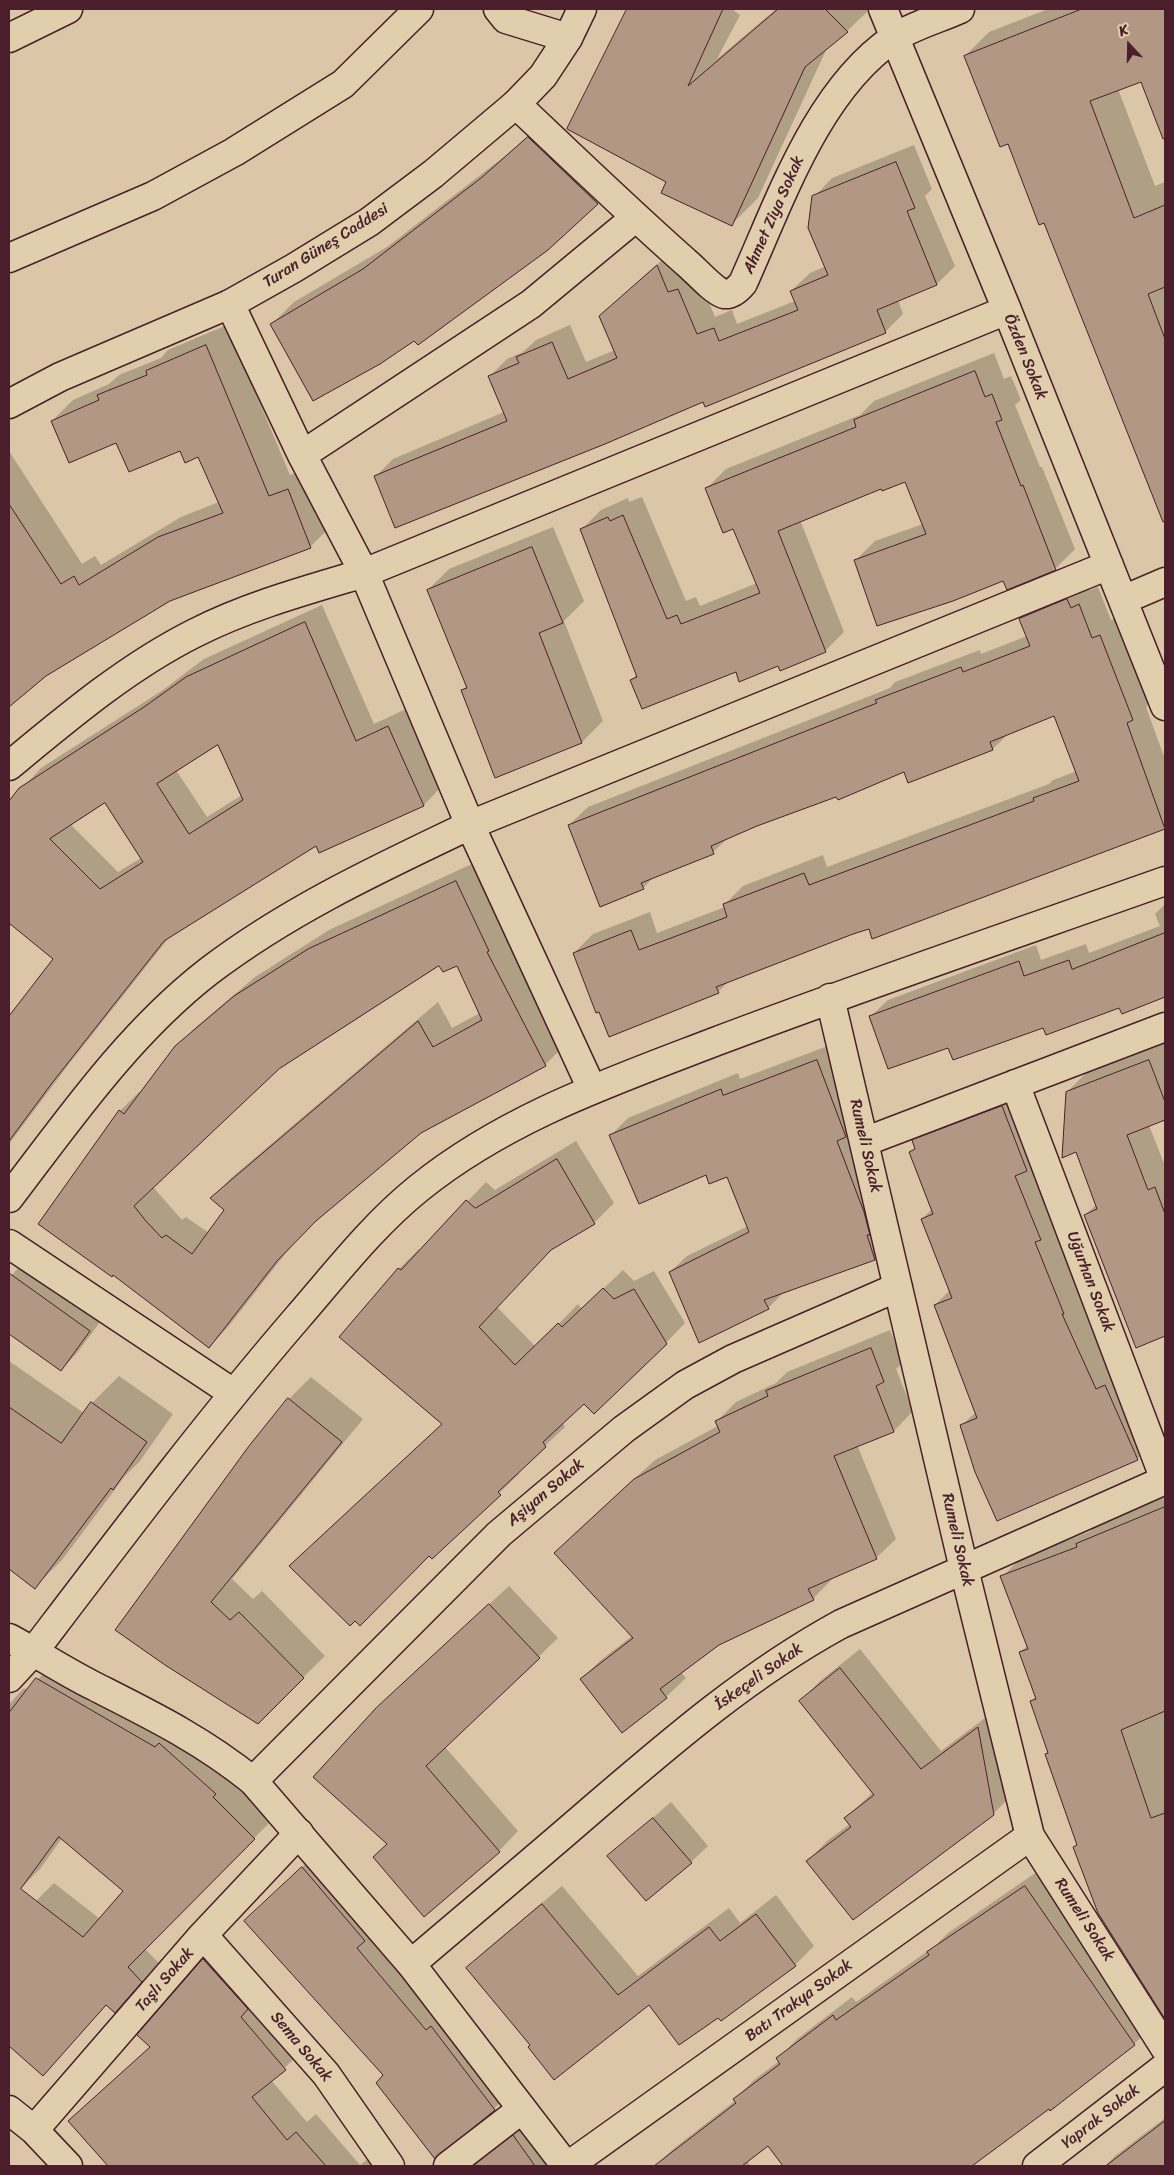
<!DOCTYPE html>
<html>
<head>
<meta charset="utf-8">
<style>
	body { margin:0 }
	#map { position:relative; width:1174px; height:2175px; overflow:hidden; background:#dbc7a7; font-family:Sriracha,sans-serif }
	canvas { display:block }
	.frame { position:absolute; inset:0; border:10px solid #4a1f2b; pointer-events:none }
	.north { position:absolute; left:1104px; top:20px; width:50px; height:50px; -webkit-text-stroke:4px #e1ceac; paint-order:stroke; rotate:339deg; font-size:14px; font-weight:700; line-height:20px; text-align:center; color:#4a1f2b }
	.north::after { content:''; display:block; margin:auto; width:18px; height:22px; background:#4a1f2b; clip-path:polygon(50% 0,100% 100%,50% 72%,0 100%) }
</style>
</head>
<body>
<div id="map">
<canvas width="1174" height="2175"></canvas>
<div class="frame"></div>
<div class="north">K</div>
</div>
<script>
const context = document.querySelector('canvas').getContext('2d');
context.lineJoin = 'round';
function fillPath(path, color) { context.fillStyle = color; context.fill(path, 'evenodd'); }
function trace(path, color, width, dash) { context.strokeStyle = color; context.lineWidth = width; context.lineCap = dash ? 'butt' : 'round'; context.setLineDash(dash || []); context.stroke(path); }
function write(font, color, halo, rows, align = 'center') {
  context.font = font + ' Sriracha,sans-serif'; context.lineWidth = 4.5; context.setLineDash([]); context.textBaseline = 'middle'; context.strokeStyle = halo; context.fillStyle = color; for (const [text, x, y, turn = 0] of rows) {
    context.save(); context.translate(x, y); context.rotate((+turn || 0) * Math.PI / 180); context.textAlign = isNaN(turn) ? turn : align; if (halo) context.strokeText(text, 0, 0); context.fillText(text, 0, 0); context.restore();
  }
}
const shadow = new Path2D(`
	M628,9h104l8,6 -23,44 59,-50h94l-23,22 -20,17 -69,150 -26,26 -64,-43 -100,-53z
	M1048,9h117v131l-23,-60 -24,9 37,97 10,-4v333l-3,1 -117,-295 -36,-79 -44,-86 24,-24z
	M551,116l68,65 -22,22 -183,136 -142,-15 22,-22 93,-55 118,-91z
	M914,145l18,44 -7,7 30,70 -18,18 -39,16 5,14 -18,18 -181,68 -329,77 18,-18 111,-47 -15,-35 18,-18 16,-7 13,-12 34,-15 16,37 29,-12 -14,-34 74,-68 21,23 19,46 17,-7 5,14 58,-23 -4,-10 19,-18 16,-7 -12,-69 18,-19z
	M227,325l63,150 19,-7 22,58 -21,21 -140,53 -125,75 -36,31v-255l73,113 13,-8 6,9 80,-48 38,-15 -20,-46 -18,-6 -64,-9 -65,-20 21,-21 36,-16 10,-9 42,-17 7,-8z
	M994,353l10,26 7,-3 10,24 -6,5 25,62h2l33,82 -20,20 -51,11 -148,-20 19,-19 48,-17 -18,-44 -23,7 -82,33 44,112 -19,19 -46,14 -43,6 -105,9 6,-6 -55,-145 19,-19 27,-12 1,4 13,-5 44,104 10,-4 4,9 57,-23 -23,-56 -27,-39 19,-19 134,-54 14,-14z
	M553,527l31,74 -20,20 39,100 -21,21 -87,34 -33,-85 5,-6 -39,-95 21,-21z
	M1086,581l4,9 8,-3 13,33 8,-3 32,84 -5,6 19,52v69l-292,109 -3,-9 -140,52 -12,12 -144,-39 19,-19 57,-22 7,21 68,-26 -1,-2 19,-19 80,-31 4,12 222,-83 4,-4 24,-9 -22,-56 -46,18 -16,16 -89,22 -147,54 -29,13 -15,14 -58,24 -12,12 -74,-63 19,-18 302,-119 5,-6 85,-32 1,4 46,-18 -7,-17 19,-19z
	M322,605l52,119 32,-15 35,78 -17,18 -105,47 -3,-7 -145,90 -102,129 -60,80v-126l46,-59 -43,-35 -3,3v-124l32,-35 122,-78 41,-31zM218,743l24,52 -35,22 -31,-47zM105,801l36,57 -23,14 -48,-48z
	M476,862l88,184 -19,19 -124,67 -103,85 -22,23 -68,87 -19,20 -96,-73 7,-163 19,-19 2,1 35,-46 20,-20 59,-50 74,-47zM457,964l23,49 -28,15 -14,-26 -207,176 -19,20 14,12 -17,23 -23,-16 -4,3 -29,-33 126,-119 160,-103z
	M1165,904v92l-43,16 -2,-6 -76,20 -95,20 -78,-30 17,-16 148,-55 5,15 45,-16 3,9 71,-27 -5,-12z
	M1165,1043v75l-16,7 16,41v168l-28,12 -52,-131 12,-11 -30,-112 19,-19z
	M833,1044l58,198 -16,17 -90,32 -17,17 -98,-36 17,-16 61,-30 -20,-51 -21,-2 -96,-38 17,-17 110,-45 2,6z
	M1020,1089l38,132 -5,5 28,68 -1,2 34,76 41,69 -18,18 -175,-34 14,-13 -41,-107 15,-15 -28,-71 11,-11 -22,-56 5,-5 -3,-6 19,-18z
	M576,1141l38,62 -20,20 -41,24 -56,60 39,40 42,-43 4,5 41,-39 11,11 20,-10 31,52 -19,20 -82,59 -22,20 3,5 -48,45 2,2 -87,83 11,-134 -102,-86 58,-68 20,-20 1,2 66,-69 9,8z
	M28,1258l78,56 -29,39 -16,17 -52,-37v-55z
	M890,1330l13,32 -7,7 17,42 -19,20 -37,14 39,94 -20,19 -45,19 1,2 -19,20 -95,45 -37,28 5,6 -20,19 -85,-18 20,-19 31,-24 -57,-103 80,-73 63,-34 -2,-4 20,-20 40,-19 11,-11z
	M9,1361l75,52 8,-10 27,-27 54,38 -33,47 -15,15 -63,84 -27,27 -26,-20z
	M311,1377l52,42 -131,160 21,20 9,-8 63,65 -68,66 -140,-93 133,-182 39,-48z
	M1165,1497v520l-66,-104 -50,-161 -18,-51 5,-5 -16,-44 8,-7 -26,-68 18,-18 69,-27 7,-6z
	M509,1586l49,52 -113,109 73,84 -19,20 -111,-7 9,-155z
	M860,1649l81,102 56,-42 16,85 -20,20 -185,47 19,-20 23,-17 -4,-6 27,-26 -72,-91 19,-20z
	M55,1661l175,118 42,41 -127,129 14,14 -27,31 -17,17 -8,-7 -64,70 -34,-30v-108l27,-35 18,-18 46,36 24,-28 -62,-53 -22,31 -18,18 -13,-9v-174l15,-16 4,2z
	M671,1802l37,44 -17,16 -82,-6z
	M319,1851l191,242 -16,16 -109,-34 -140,-154z
	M1044,1867l110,158 -20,19 -84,65 -1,-2 -79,59h-172l-5,-6 -25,-16 -21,17 3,5h-95l17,-16 64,-50 -1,-1 19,-19 25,-19 -1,-2 19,-20 55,-42 4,5 80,-57 12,-12z
	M562,1886l76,90 91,-68 11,15 36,-28 38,51 -19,19 -77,51 -69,-13 -117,42 -65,-77 20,-19z
	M223,1941l81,109 -33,30 36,42 9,-8 44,51 19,-15 14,16h-283l-40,-45 81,-75 -12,-11z
	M536,2115l34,51h-98l10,-10z
	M1165,2118v48h-60l10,-10z`);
const building = new Path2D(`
	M627,9h96l-35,77 90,-77h47l23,23 -43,35 -73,159 -71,-33 5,-11 -99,-53z
	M1082,9h83v129l-2,1 -22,-57 -51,19 44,117 31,-13v82l-17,7 17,45v182l-2,1 -119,-299 -5,2 -31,-81 -8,3 -36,-91z
	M528,137l70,67 -50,46 -130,95 -4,-4 -34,23 -67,37 -43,-77 93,-55 118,-91z
	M896,162l19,46 -8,3 30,74 -60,25 9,23 -181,74 -2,-5 -98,42 -210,84 -21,-52 133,-55 -19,-45 31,-13 -3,-6 36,-15 16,37 49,-21 -18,-42 58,-51 11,27 10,-3 19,45 17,-6 5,13 79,-31 -8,-19 38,-16 -20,-47 4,-32z
	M206,345l63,151 19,-7 23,59 -141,53 -124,75 -37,31v-203l52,80 13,-8 5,9 79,-48 65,-24 -25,-56 -13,6 -5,-12 -51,21 -13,-29 -47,20 -18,-42 48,-21 -2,-5 50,-20 -1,-4z
	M975,371l10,26 7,-3 10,26 -6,2 25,64 2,-1 33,85 -49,20 -4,-9 -50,20 -76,25 -23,-66 72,-26 -21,-52 -23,9 -1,-2 -103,42 48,121 -46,19 -2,-5 -39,16 -3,-10 -94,37 -12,-29 7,-3 -57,-148 28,-12 2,4 13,-6 44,104 10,-4 4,9 79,-31 -27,-64 -10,4 -18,-45 151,-61 -2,-7z
	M532,547l31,76 -24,10 43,110 -87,35 -34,-88 6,-2 -40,-98z
	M1067,599l4,9 8,-4 13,34 8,-3 33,85 -6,3 38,106 -293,110 -3,-10 -16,5 -137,53 3,6 -110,44 -10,-25 -3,1 -23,-60 58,-23 8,20 88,-33 -4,-13 81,-31 5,12 225,-84 -1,-3 46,-17 -25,-65 -64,26 3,8 -85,33 -4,-11 -66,28 -2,-3 -79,29 -46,20 3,8 -73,29 3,6 -44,18 -32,-82 309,-122 -2,-3 86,-33 2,5 67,-26 -11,-27z
	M305,622l51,119 32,-15 36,80 -105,47 -3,-7 -152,95 -112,142 -43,58v-125l44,-57 -44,-36v-122l10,-13 125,-81 42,-30zM218,745l25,55 -54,34 -32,-50zM105,803l38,59 -43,27 -50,-50z
	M456,881l33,70 -2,1 59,114 -125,67 -105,88 -39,40 -68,87 -96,-73 -1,2 -74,-53 81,-114 5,4 51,-68 59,-50 74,-47zM439,966l4,6 14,-6 25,54 -49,27 -15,-26 -208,177 14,12 -32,44 -26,-19 -4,3 -17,-18 -11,-14 145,-137z
	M1165,933v64l-43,17 -3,-6 -73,27 -3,-7 -90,32 -5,-12 -60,21 -19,-53 150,-55 5,15 45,-16 3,9z
	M817,1060l29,77 -9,4 27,71 6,23h-3l8,25 -111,40 5,9 -70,34 -30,-71 80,-40 -22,-55 -18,7 -3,-9 -67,29 -30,-69 112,-46 2,6z
	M1149,1060l16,42v18l-38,15 21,55 7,-3 10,27v122l-29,12 -52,-133 13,-6 -21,-57 -14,6 4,-66z
	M1002,1106l25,65 -12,5 26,64 -6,2 29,72h-2l34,75 9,-4 33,75 -141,61 -22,-49 -15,-47 17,-7 -43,-113 18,-7 -31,-79 12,-5 -24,-62 6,-3 -3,-9z
	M557,1159l38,65 -44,26 -72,77 36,38 43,-42 4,4 41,-39 11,11 20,-10 33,55 -73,70 -10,-10 -41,38 3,5 -48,45 3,3 -69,64 -3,-3 -69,70 -5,-5 -5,5 -61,-60 153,-142 -103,-87 59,-69 3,2 65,-70 9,8z
	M9,1273l81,58 -29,40 -52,-37z
	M871,1348l13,34 -8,4 18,46 -60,24 43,103 -69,30 6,11 -95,45 -59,44 7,9 -45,35 -42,-54 53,-41 -79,-85 80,-74 86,-47 -5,-11 53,-25 -2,-5z
	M288,1398l54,44 -131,160 19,18 9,-8 65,66 -46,46 -93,-59 -50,-35 134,-184z
	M91,1402l56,40 -34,48 -2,-2 -76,101 -26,-20v-162l52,36z
	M1165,1507v204l-44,19 30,88 14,-5v206l-67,-106 -25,-66 4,-2 -32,-91 3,-1 -18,-52 6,-2 -17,-47 9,-3 -28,-73 77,-29 -1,-3z
	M489,1604l51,54 -114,108 74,86 -76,65 -51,-60 14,-13 -74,-67 63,-69z
	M840,1668l81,101 57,-42 16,88 -141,105 -47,-59 45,-34 -7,-9 30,-23 -75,-94z
	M36,1678l119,69 4,-4 57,51 -3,3 42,42 -127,128 14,15 -27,31 -9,-8 -63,71 -34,-30v-333zM59,1837l64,54 -40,46 -62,-48z
	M653,1818l39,45 -46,38 -39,-45z
	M302,1867l63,74 -8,7 69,82 5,-4 64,84 -60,49 -59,-76 7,-8 -139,-154z
	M1025,1886l110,159 -85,66 -1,-2 -77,57h-189l-15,-20 -26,20h-88l82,-63 -3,-4 47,-35 -4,-6 57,-43 3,5 93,-65 -2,-3z
	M542,1904l76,91 91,-68 11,14 36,-27 40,52 -75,55 -3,-3 -39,27 -30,-40 -95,75 -26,-33 2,-2 -64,-77z
	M203,1959l45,50 -7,8 45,53 -34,27 35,43 9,-8 30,34h-218l-40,-45 82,-74 -13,-12z
	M1165,2121v45h-59z
	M513,2135l22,31h-62z`);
const minor = new Path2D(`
	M498,9l8,10 62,19
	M883,9l124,301 158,396
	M9,38l59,-29
	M516,104c57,54 114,109 173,161 8,7 25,26 35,29 8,1 14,-5 19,-11 37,-82 74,-193 151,-245 18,-12 46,-20 66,-29
	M9,258l144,-62 81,-44 109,-68 76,-75
	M230,304l72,151
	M1123,600l42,-18
	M9,766c58,-48 118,-99 186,-133 53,-27 112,-43 169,-60l643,-263
	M830,998l134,571 66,267 135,212
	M1015,1084l150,396
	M592,1089l-122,-264 -106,-252 -62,-118 229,-151 105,-87
	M864,1142l301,-115
	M9,1198c61,-80 120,-165 200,-227 80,-61 171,-103 261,-146l639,-260
	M9,1244l224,149
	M9,1678l25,-27c86,-113 171,-226 264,-334 39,-45 75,-92 121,-129 88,-71 194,-107 298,-147 148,-56 298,-107 448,-160
	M253,1781l246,-247 125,-105 61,-44 48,-26 165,-72
	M203,1935l123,139 64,92
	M411,1964c61,-52 123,-104 184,-157 78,-67 156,-134 246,-183l324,-144
	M9,2110l25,20 34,36
	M34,2130l169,-195 96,-102
	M448,2166l74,-57
	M568,2166l462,-330
	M1037,2166l128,-99`);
const tertiary = new Path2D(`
	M9,1638c28,15 55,33 83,47 59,30 109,54 161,96l158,183 155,202`);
const primary = new Path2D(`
	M9,404l51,-27 170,-73 64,-36 75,-46 64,-48 83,-70 27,-28 25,-38 14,-29`);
const streetNames = [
	["Ahmet Ziya Sokak",774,215,-66],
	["Turan Güneş Caddesi",326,246,-32],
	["Özden Sokak",1025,357,68],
	["Rumeli Sokak",865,1146,77],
	["Uğurhan Sokak",1090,1282,69],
	["Aşiyan Sokak",546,1493,-40],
	["Rumeli Sokak",957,1540,77],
	["İskeçeli Sokak",759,1677,-35],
	["Rumeli Sokak",1084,1920,57],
	["Taşlı Sokak",165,1980,-49],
	["Batı Trakya Sokak",799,2001,-36],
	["Sema Sokak",301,2047,50],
	["Yaprak Sokak",1101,2117,-38]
];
fillPath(shadow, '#0003');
fillPath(building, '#b29884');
trace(building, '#4a1f2b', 1);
trace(minor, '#4a1f2b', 31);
trace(tertiary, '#4a1f2b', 31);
trace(primary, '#4a1f2b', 31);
trace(minor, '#e1ceac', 28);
trace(tertiary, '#e1ceac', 28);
trace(primary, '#e1ceac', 28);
write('16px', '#4a1f2b', '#e1ceac', streetNames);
</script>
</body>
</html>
